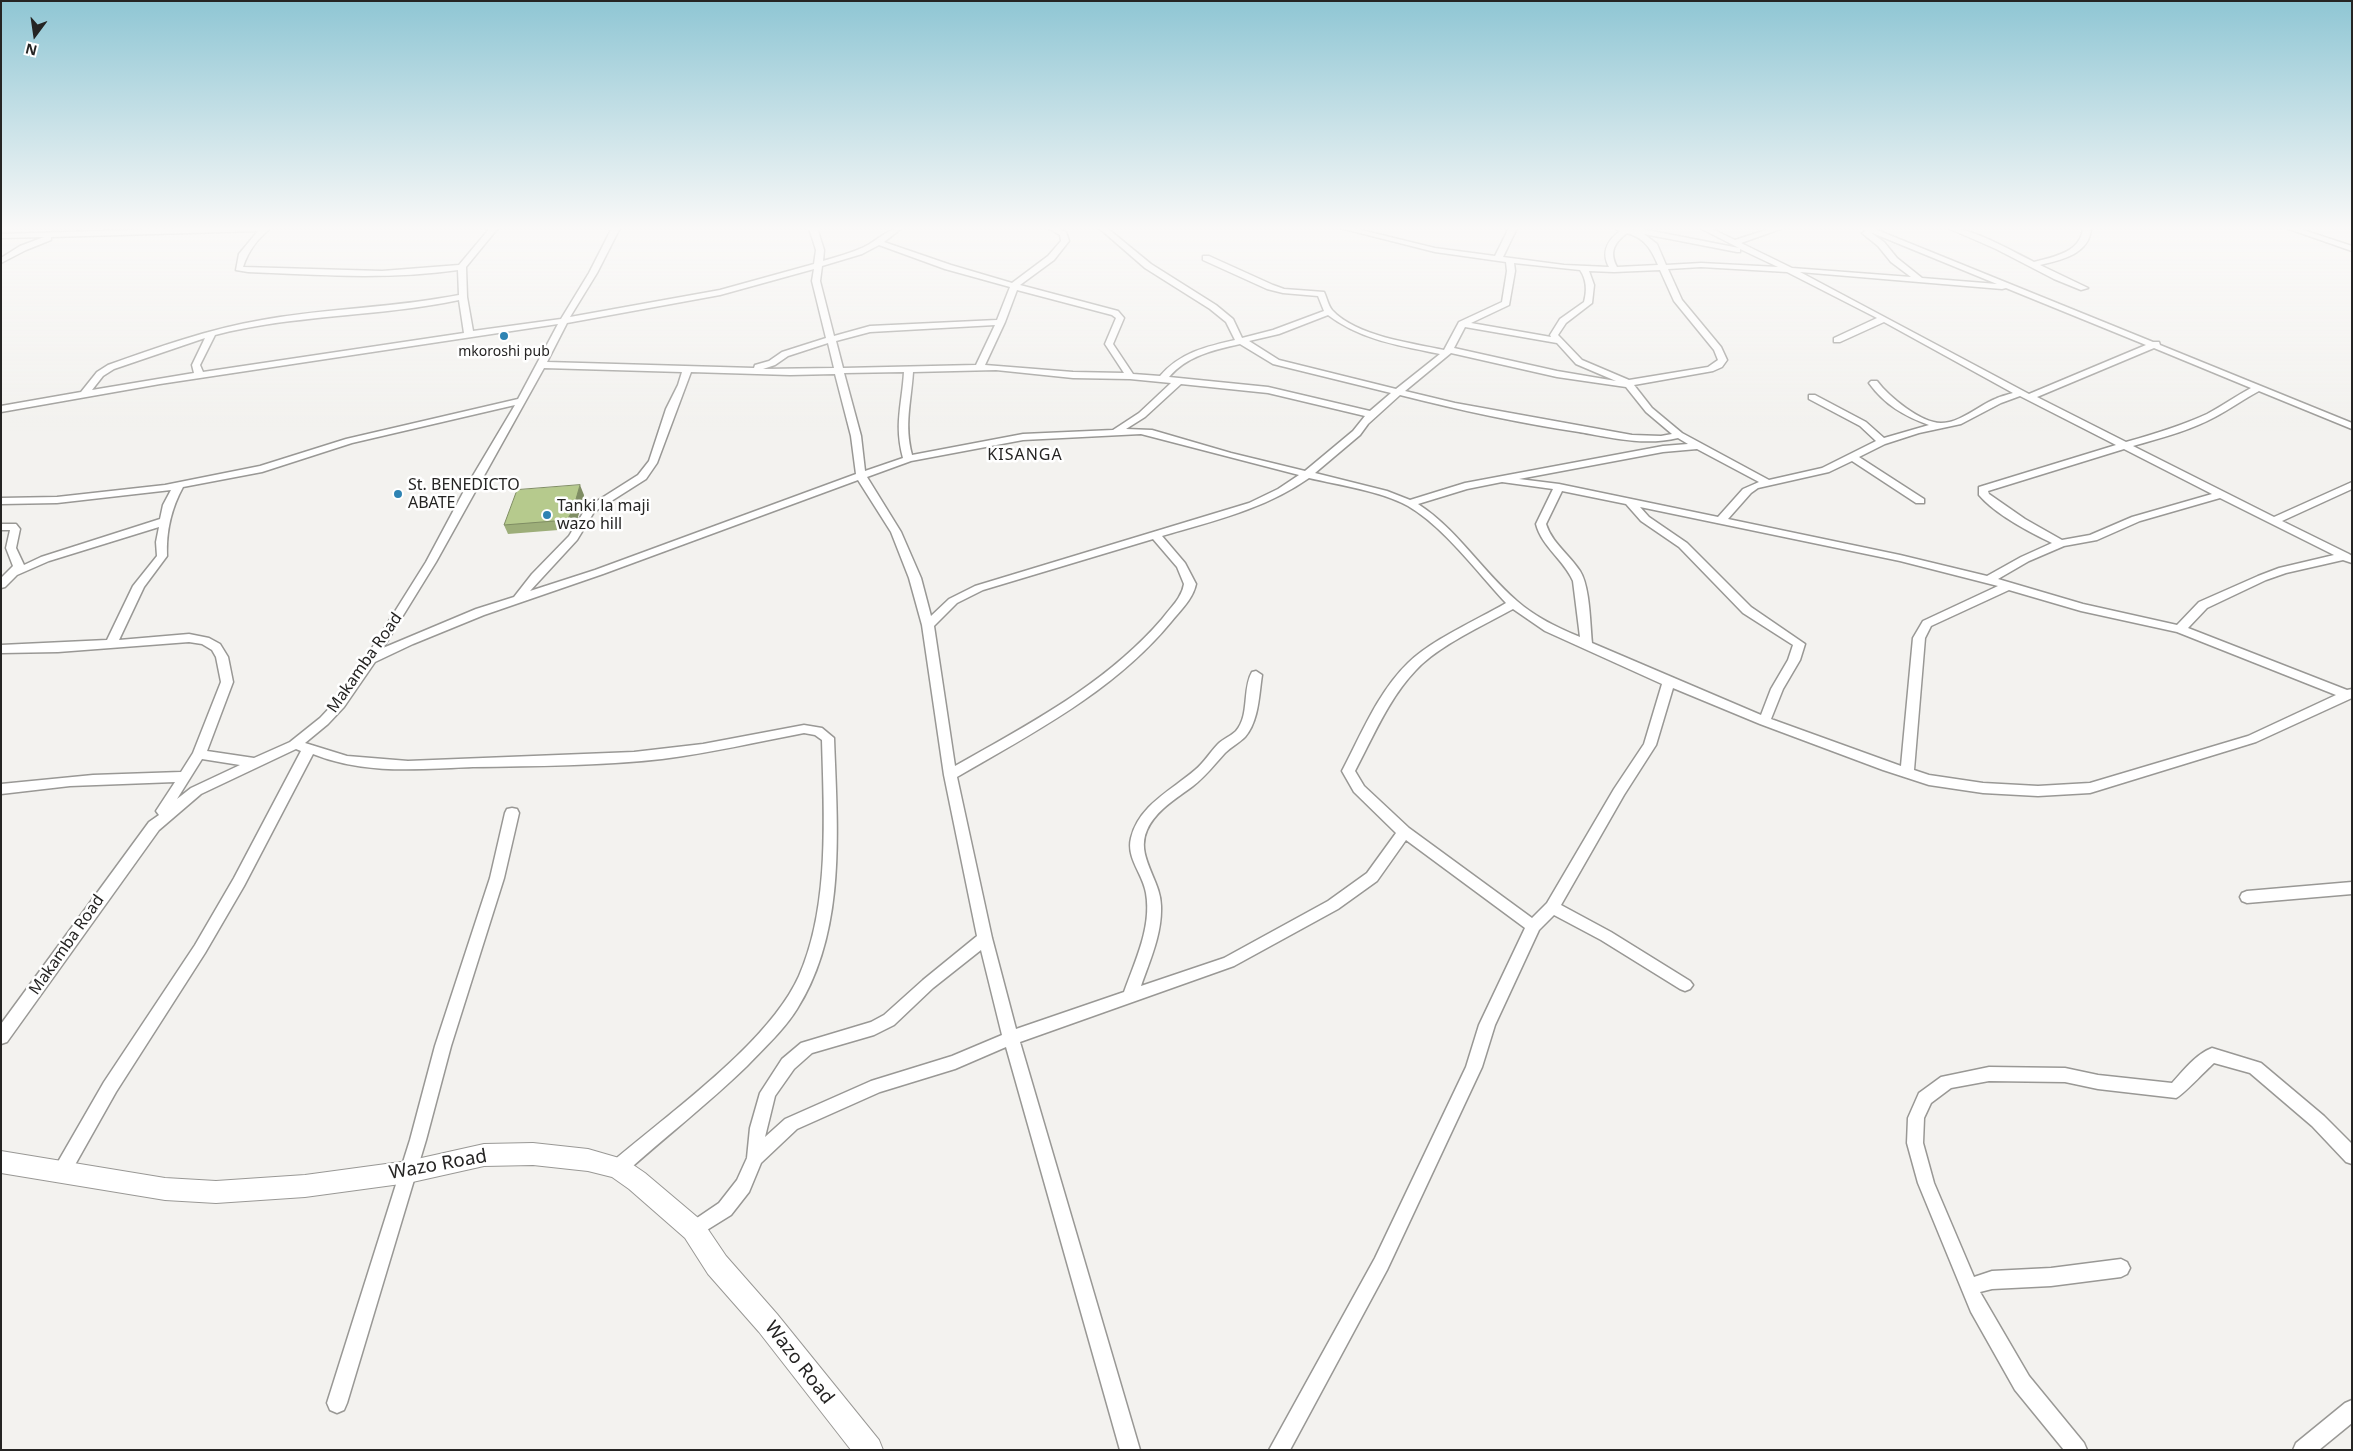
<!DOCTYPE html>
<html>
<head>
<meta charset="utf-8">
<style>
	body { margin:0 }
	#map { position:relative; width:2353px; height:1451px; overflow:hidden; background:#f3f2ef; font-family:"Noto Sans",sans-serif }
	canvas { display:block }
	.frame { position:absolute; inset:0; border:2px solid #252423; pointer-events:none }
	.north { position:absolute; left:10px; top:10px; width:50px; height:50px; -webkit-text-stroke:4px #fff; paint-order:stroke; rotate:194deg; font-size:14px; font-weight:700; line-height:20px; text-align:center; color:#252423 }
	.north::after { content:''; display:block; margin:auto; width:18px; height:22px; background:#252423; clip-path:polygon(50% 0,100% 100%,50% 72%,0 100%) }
</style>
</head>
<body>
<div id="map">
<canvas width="2353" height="1451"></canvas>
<div class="frame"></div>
<div class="north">N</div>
</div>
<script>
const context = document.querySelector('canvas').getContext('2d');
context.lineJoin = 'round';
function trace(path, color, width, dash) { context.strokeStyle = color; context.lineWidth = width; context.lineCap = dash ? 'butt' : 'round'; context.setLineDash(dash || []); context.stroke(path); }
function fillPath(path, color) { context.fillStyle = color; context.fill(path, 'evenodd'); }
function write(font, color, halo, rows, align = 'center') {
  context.font = font + ' "Noto Sans",sans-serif'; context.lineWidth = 5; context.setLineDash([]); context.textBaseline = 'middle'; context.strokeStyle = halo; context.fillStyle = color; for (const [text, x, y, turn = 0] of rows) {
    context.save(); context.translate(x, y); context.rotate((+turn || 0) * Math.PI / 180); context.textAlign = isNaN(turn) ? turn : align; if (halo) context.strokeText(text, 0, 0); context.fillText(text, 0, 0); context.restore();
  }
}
const street = new Path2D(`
	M197,228h74c-12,9 -23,23 -28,39l139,4 77,-6 31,-37h8l-32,39 1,30 6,34 88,-12 28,-46 23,-45h8l-23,45 -27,44 150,-27 94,-26 2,-14 -7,-22h8l7,22 -1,11c13,-4 28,-8 41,-14 13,-6 24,-19 38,-19l-18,14 67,23 61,18 36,-27 13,-15 -1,-6 -12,-7h9l9,4 3,9 -15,19 -34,25 98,26 6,7 -11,26 20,30 27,2c21,-24 45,-29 75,-36l-9,-18 -16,-13 -65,-41 -46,-40h8l44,36 65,41 17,14 9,19 31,-8 51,-19 -6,-15 -35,-3 -16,-4 -64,-29v-4h6l64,29 11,4 40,3c3,6 4,13 8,18 24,26 79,33 112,40l15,-28 43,-20 5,-31 -1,-9 -71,-10 -95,-24h13l82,20 60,8 14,-28h8l-14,29 61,8 45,2c-8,-15 -2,-26 11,-36l-6,-3h19v2l4,-2 102,20 -39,-20h10l25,12 37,-12h11l-42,15 51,25 119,9 -20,-15 -13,-16 -16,-13 4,-2 -4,-3h10l281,114h6l1,3 192,78v6l-93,-38c-15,8 -29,18 -44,26 -26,14 -54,21 -82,29l141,71 78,-35v7l-70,32 67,33 3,2v7l-9,-3 -57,13 -20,7 -59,28 -19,20 159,62 5,-1v9l-96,44 -166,51 -52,3 -55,-3 -54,-8 -46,-15 -123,-46 -87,-36 -17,57 -32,50 -63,110 50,27 79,49 3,4 -3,4 -5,2 -5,-2 -79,-49 -47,-25 -15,15 -44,95 -13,42 -95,203 -97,180h-21l106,-192 91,-191 13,-42 46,-97 -119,-88 -29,41 -39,28 -104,57 -214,76 120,408h-20l-114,-403 -51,22 -75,23 -83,37 -36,34 -12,29 -18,23 -37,23 -6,-2 -3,-6 3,-6 31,-21 18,-23 10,-22 3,-30 10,-35 22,-34 19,-16 70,-21 13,-7 39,-35 54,-44 -33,-161 -22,-150 -13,-47 -18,-46 -33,-52 -255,94 -119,41 -71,29 -38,18 -31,45 -16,17 -23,19 42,13 61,5 226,-9 69,-8 101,-19 18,3 12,10c3,89 13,192 -37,271 -13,21 -33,39 -50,57 -39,38 -82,71 -123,108l-6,2 -6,-2 -2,-6 2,-6c56,-48 157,-119 187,-186 31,-70 25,-161 23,-236l-7,-5 -11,-2c-47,9 -94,20 -142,26 -62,7 -126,7 -189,8 -54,2 -108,8 -160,-13l-69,132 -39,67 -89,139 -49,87 -6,2 -6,-2 -2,-6 2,-6 49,-85 91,-137 39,-67 67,-127 -5,-2 -95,45 -42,36 -152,212 -6,2v-20l148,-202 10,-7 -3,-4 19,-29 -105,4 -69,8v-10l92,-9 88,-3 12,-19 28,-71 -5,-25 -4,-7 -10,-6 -13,-2 -131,10 -57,1v-8l106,-5 26,-54 24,-30 -1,-14 3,-15 -110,34 -32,14 -12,12 -4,1v-10l12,-12 -7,-18 4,-18h-9v-6h15l4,5 -4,19 8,17 17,-8 119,-38 3,-14 8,-15 -114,13 -56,1v-6l56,-1 108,-12 95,-19 86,-27 172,-40 40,-75 -398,60 -159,28v-6l80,-14 16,-20 11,-7c50,-18 101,-36 154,-45 65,-12 132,-12 197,-25l-1,-25c-70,10 -140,5 -210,2l-12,-2 3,-16 19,-23 -207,6v3l-25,10 -25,13v-5l19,-12 24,-9 -43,1v-4zM1870,232l127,52 -75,-6 -25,-20 -13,-16zM1627,233c18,5 24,16 31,32l-41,2c-8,-15 -3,-24 10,-34zM1644,234l93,18h3v-3l38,18 -77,-4 -35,2 -9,-21zM879,245l66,24 65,18 -13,33 -127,6 -36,10 -14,-55 2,-15 40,-12zM1514,263l66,7c7,10 7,21 4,32l-24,17 -10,16 1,2 -80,-14 38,-18 6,-34zM1701,267l86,5 90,46 -43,20v4h6l44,-20 129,71c-6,2 -12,3 -18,6 -17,7 -35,24 -54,24 -20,0 -52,-26 -64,-42h-6l-2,2c16,22 35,33 60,42l-45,13 -18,-16 -51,-27h-6v4l51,27 16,15 -54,27 -53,12 -87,-47 -30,-25 -18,-23 79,-14 9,-4 5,-7 -6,-13 -39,-47 -14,-31zM814,269l-2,12 14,57 -44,14 -13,9 -14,4 -1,3 -207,-6 20,-39 153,-28zM1660,270l14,31 40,49 4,10 -10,7 -79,13 -47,-20 -24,-25 8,-12 26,-20 2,-18 -5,-14 25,1zM1800,272l202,17 4,-1 140,57 -117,49zM1017,290l95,25 4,3 -11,26 19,29 -51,-1 -88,-7 20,-43zM459,300l5,33 -261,39 -3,-7 15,-30c80,-21 164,-18 244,-35zM1328,315c33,25 73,31 112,39l-44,35 -117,-29 -30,-19 30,-7zM995,325l-19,40 -133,3 -7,-27 34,-9zM1465,327l92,16 19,21 40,17 -59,-10 -103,-23zM205,338l-13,27 2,8 -102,17 11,-14 11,-7zM828,343l6,25 -71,1 12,-4 13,-9zM1240,344l33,20 118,29 -21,18 -102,-24 -99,-10c18,-21 44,-27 71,-33zM2154,348l97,40c-15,8 -29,18 -44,26 -26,12 -53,20 -81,28l-89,-45zM1451,353l106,24 69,10 20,25 26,22 -11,2 -29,-1 -177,-32 -50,-12zM544,368l138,4 -4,13 -12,24 -17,52 -11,14 -52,33 -17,28 -37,38 -18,23 -38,12 -93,39 53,-86zM996,370l77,8 57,1 41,4 -32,30 -26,17 -90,4 -111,21c-8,-31 -1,-52 1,-83zM691,372l99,3 45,-1 16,62 5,38 -261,96 -65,21 47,-51 17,-28 52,-33 11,-16zM904,372c-2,33 -10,52 -1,86l-38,13 -4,-35 -17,-63zM1181,384l87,9 97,23 -12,15 -48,40 -74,-18 -79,-23 -26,-1 19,-12zM1400,395c59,15 119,28 179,37 33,6 66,14 99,6l10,6 -25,2 -198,37 -55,17 -23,-9 -72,-18 45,-38 8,-11zM2020,396l96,49 -137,42v8c16,19 50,37 73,48l-31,14 -34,19 -87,-21 -172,-36 23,-26 7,-5 71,-16 23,-11 64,42h8v-4l-65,-42 26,-13 34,-11 42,-9 40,-21zM515,405l-50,84 -39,73 -59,94 -31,45 -16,17 -30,24 -36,16 -47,-7 26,-69 -5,-25 -8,-13 -11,-6 -20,-4 -70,6 25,-53 23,-31c-1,-25 4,-47 16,-69l79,-15 90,-29zM1141,434l158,41 -21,14 -29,14 -274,83 -26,13 -18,17 -10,-38 -20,-46 -34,-55 44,-16 112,-21zM1697,449l62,33 -16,7 -25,28 -159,-33 -40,-5 144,-27zM2124,449l88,45 -80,23 -42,18 -28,5 -37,-21 -36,-25 -1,-3zM1309,478c30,7 72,13 99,28 36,21 69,66 98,97 -31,18 -73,36 -98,60 -30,29 -47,72 -66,108l12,21 42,41 -29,40 -39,28 -104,57 -83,28c9,-26 21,-52 20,-80 0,-26 -26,-50 -14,-76 9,-20 30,-32 46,-44 13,-10 21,-21 32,-33 6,-6 14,-10 20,-16 14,-16 14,-43 17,-62l-6,-4 -4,1c-10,17 -2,43 -16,59 -5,5 -13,8 -18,13 -8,8 -14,19 -23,26 -23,20 -56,35 -64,68 -5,20 12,36 15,55 6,34 -11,68 -22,99l-108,37 -24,-91 -35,-161c76,-44 157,-86 214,-155 9,-11 22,-23 25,-38l-11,-21 -23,-27c51,-15 103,-27 147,-58zM1502,482l51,7 -17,35c6,23 28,36 37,57l7,56c-22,-9 -45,-20 -63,-36 -35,-30 -60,-72 -99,-97l49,-15zM1562,491l64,13 15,17 38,26 64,66 50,32 -5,15 -17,29 -10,26 -169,-72c-2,-20 -2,-56 -12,-72 -11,-17 -28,-28 -34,-47zM2220,498l114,57 -55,13 -21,8 -59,26 -22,23 -94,-21 -85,-25 31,-18 35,-15 33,-6 43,-19zM1640,507l260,54 98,25 -75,35 -10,17 -12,128 -130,-47 12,-30 17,-29 5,-16 -54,-37 -64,-64 -38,-26zM1153,539l24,28 7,17c-2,14 -14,24 -22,35 -56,65 -133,105 -207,147l-21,-140 23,-23 26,-13zM2009,590l72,21 96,21 159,63 -88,41 -158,47 -52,3 -55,-3 -54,-8 -15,-5 11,-132 6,-12zM1513,609l32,22 117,53 -18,60 -30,45 -67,114 -15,15 -123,-90 -45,-42 -9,-15c18,-34 34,-73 61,-101 22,-24 68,-45 97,-61zM202,759l38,6 -49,23 -14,11zM981,950l21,85 -50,21 -81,25 -86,38 -20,18 10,-41 19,-27 18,-16 62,-18 20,-10 39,-37z
	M1948,228c23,-1 64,23 86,34 20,-5 47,-10 49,-34h8c-1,26 -30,32 -51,37l48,23 -7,2 -27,-11 -58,-30z
	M2286,228h11l55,18v5z
	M512,808l5,1 2,4 -15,65 -53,168 -25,94 -79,263 -3,7 -7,3 -7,-3 -3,-7 83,-263 25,-94 55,-168 15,-65 2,-4z
	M2352,882v12l-105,9 -5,-2 -2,-4 2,-4 5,-2z
	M2212,1048l49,15 63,53 28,28v20l-6,-2 -34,-36 -62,-53 -36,-10c-8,7 -31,32 -38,35l-78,-9 -33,-7 -76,-1 -38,7 -20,15 -7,15 -1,25 11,40 40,94 18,-6 59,-3 70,-9 6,3 3,6 -3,6 -6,3 -70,9 -59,3 -12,3 49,84 55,67 3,7h-23l-49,-60 -44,-78 -53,-129 -11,-40 1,-25 11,-25 22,-16 48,-10 76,1 33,7 74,8c11,-12 24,-29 40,-35z
	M2352,1400v23l-33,27h-26l3,-7 49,-40z`);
const secondary = new Path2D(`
	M533,1143l55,6 38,11 19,13 58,49 23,34 51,58 102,126 4,10h-32l-92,-118 -51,-58 -23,-36 -56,-49 -17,-12 -24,-6 -55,-6 -49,1 -76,17 -103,14 -89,6 -51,-3 -164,-27v-22l164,27 51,3 89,-6 103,-14 76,-17z`);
const wall = new Path2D(`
	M584,495l-7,25 -6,9 -63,5 -4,-9z`);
const shadedWall = new Path2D(`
	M580,485l4,10 -7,25 -6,9 -4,-9z`);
const building = new Path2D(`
	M580,485l-7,25 -6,10 -63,5 13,-35z`);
const markers = [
	[504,336,5,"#2e83b3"],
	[398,494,5,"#2e83b3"],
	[547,515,5,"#2e83b3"]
];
const farPoinames = [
	["mkoroshi pub",504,352]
];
const farQuarternames = [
	["KISANGA",1025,455]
];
const poiNames = [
	["St. BENEDICTO",408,485],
	["ABATE",408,503],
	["Tanki la maji",557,506],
	["wazo hill",557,524]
];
const streetNames = [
	["Makamba Road",365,663,-55],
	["Makamba Road",67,945,-55]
];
const nearStreetnames = [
	["Wazo Road",438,1165,-10],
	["Wazo Road",799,1363,52]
];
trace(street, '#999895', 3);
trace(secondary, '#999895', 2);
fillPath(street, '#fff');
fillPath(secondary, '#fff');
fillPath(wall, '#9dae79');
fillPath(shadedWall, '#7f8d63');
fillPath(building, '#b6ca8d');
trace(building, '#7f8d63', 1);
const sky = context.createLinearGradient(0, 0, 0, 431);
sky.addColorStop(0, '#8fc6d4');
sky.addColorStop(0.53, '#faf9f8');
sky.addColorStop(1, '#faf9f800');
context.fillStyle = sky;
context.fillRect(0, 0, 2353, 431);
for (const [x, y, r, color] of markers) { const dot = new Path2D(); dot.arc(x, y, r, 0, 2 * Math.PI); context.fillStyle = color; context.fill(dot); trace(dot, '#fff', 2); }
write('14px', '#252423', '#fff', farPoinames);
context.letterSpacing = '1px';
write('16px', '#252423', '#fff', farQuarternames);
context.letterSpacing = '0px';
write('16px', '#252423', '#fff', poiNames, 'left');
write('16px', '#252423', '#fff', streetNames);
write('19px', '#252423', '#fff', nearStreetnames);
</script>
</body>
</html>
